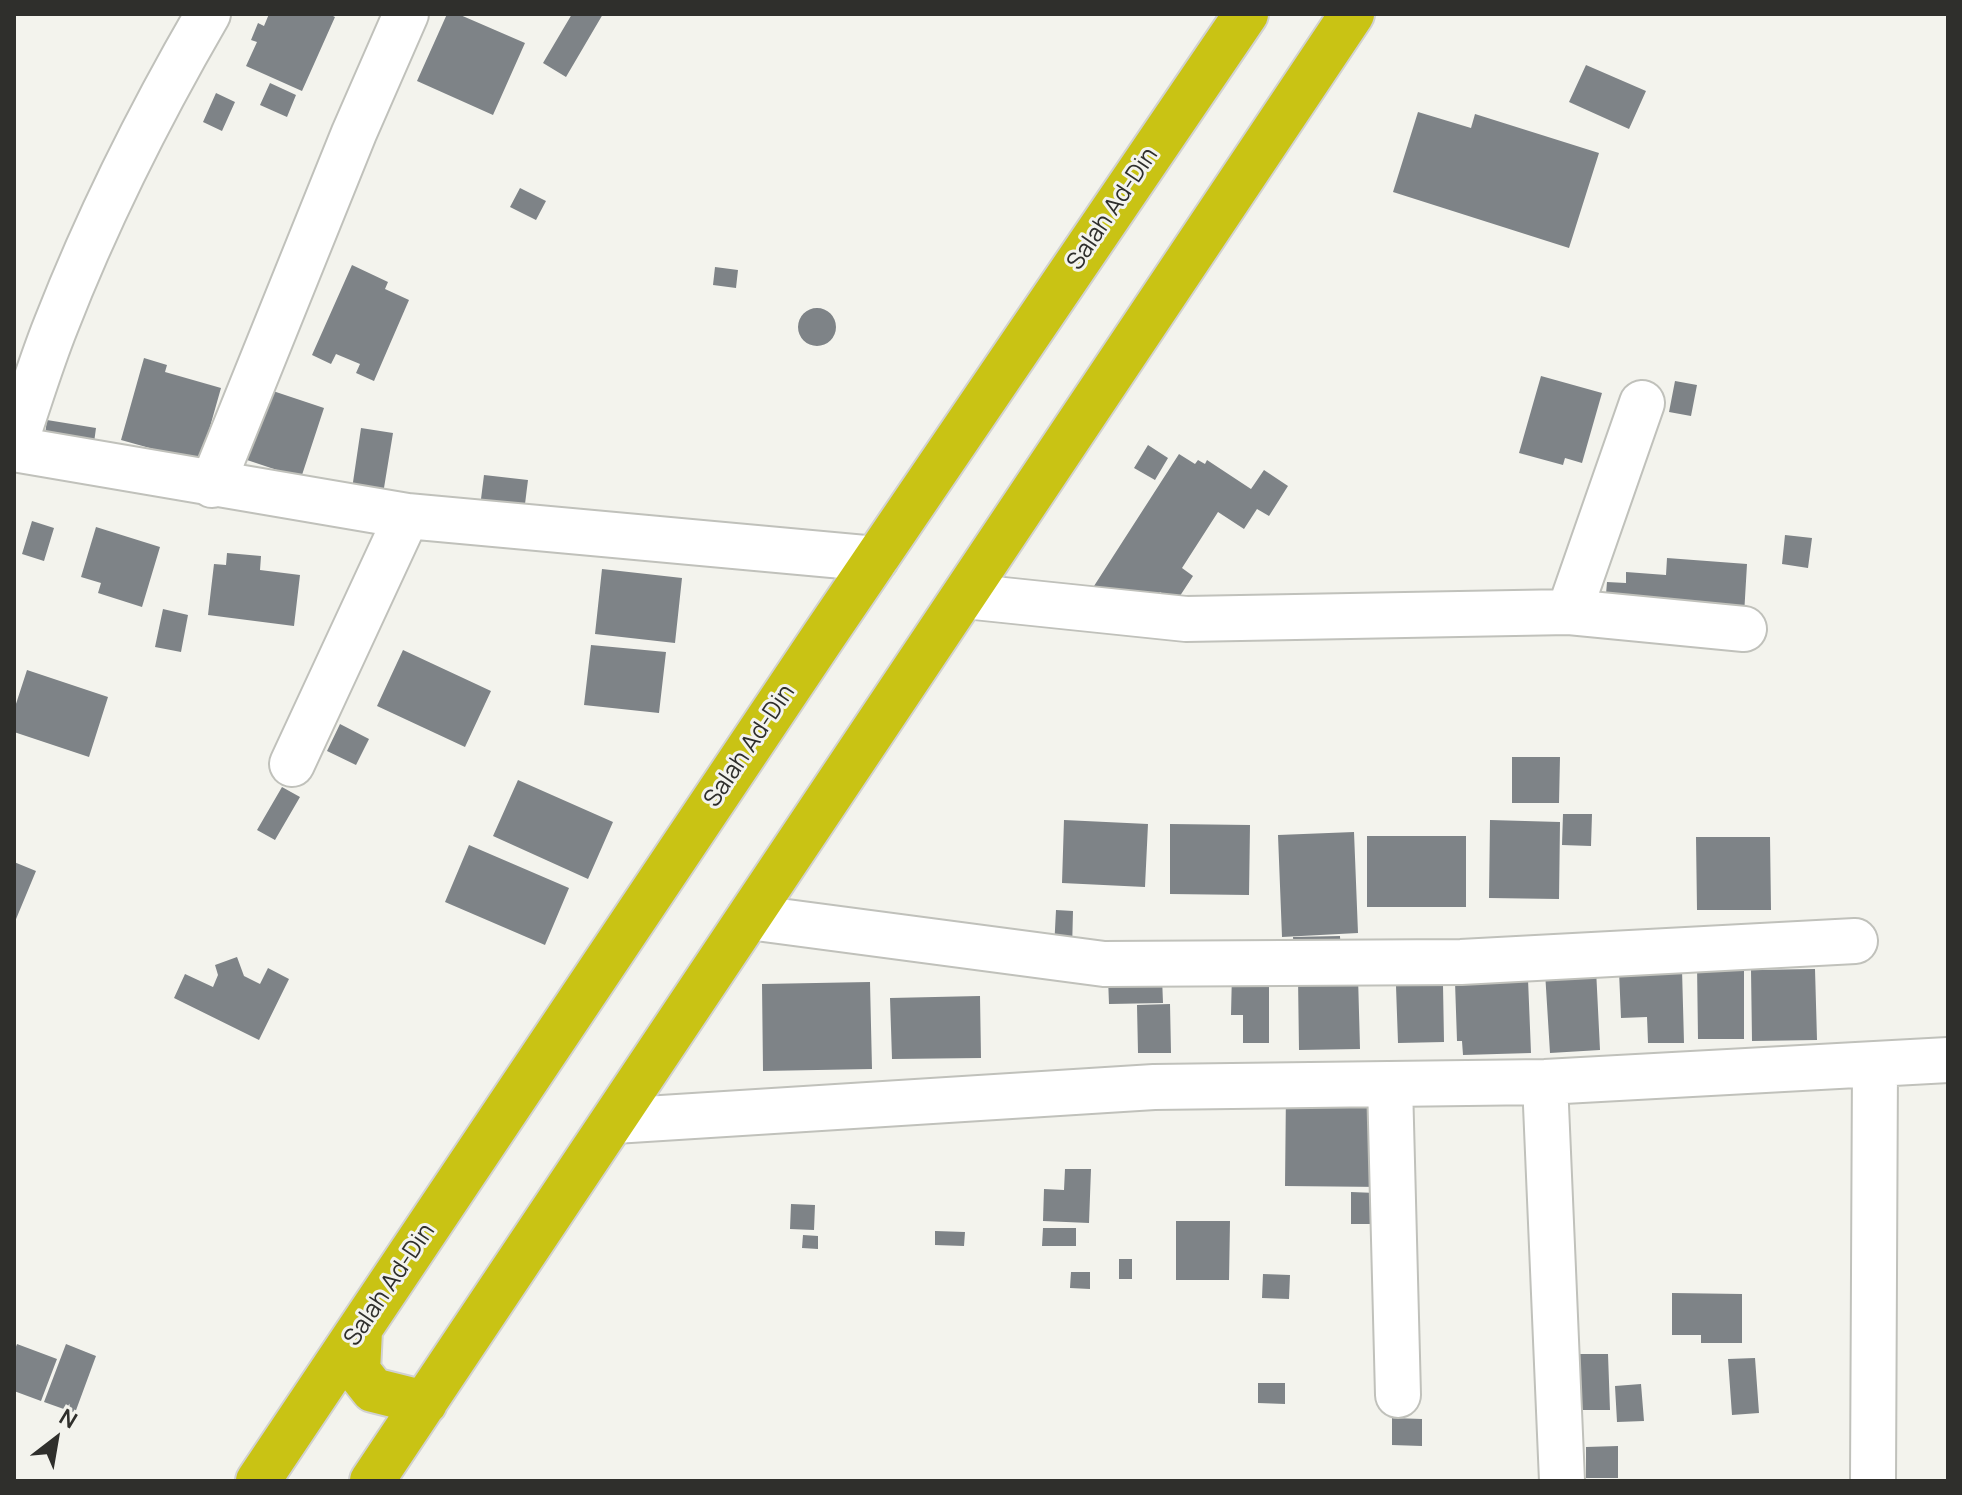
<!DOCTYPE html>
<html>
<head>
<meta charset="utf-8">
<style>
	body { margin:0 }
	#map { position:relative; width:1962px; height:1495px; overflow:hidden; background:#f3f3ed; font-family:Manrope,sans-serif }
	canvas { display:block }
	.frame { position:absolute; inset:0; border:16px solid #2f2f2c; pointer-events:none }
	.north { position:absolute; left:16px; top:1399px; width:80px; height:80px; -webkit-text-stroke:6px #f3f3ed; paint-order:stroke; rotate:31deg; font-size:22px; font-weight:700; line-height:32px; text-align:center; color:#2f2f2c }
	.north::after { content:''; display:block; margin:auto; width:28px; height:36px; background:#2f2f2c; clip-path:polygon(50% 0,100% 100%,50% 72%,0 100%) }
</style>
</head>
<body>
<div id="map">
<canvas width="1962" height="1495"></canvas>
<div class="frame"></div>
<div class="north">N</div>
</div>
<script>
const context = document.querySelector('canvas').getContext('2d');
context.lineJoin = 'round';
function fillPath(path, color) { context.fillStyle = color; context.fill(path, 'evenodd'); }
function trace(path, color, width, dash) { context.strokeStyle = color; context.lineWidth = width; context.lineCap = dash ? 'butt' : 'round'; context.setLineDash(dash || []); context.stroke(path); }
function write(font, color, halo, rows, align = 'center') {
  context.font = font + ' Manrope,sans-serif'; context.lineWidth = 6; context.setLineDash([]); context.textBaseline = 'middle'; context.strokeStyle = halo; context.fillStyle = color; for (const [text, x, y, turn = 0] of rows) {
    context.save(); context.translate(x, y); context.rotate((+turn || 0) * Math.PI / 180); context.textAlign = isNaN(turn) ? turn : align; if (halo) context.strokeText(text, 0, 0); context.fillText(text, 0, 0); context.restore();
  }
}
const building = new Path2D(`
	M269,14h60l6,3 -33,74 -56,-25 11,-24 -6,-2 7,-17 6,3z
	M447,14h11l67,29 -32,72 -76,-34z
	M572,14h31l-37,63 -23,-14z
	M1586,65l60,26 -17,38 -60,-27z
	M270,83l26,12 -9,22 -27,-12z
	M216,93l19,9 -13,29 -19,-9z
	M1418,112l53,16 4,-14 124,39 -30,95 -176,-56z
	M520,188l26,13 -10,19 -26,-13z
	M352,265l36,17 -3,7 24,11 -35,81 -18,-8 4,-9 -24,-10 -5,10 -19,-9z
	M715,267l23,3 -2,18 -23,-3z
	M798 327a19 19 0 1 1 38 0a19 19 0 1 1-38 0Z
	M144,358l23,7 -2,7 56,16 -21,74 -79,-22z
	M1541,376l61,17 -20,70 -17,-5 -2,7 -44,-12z
	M1675,381l22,4 -6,31 -22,-4z
	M267,389l57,19 -23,70 -57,-19z
	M47,420l49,8 -3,22 -49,-8z
	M361,428l32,5 -10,61 -31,-5z
	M1148,445l20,13 -13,22 -21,-12z
	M1179,454l16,10 3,-4 7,4 2,-4 44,29 13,-19 24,16 -19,30 -12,-7 -13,20 -26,-17 -36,56 11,8 -17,26 -16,-10 -4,6 -9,-6 -6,8 -26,-1 -21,-13z
	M484,475l44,5 -4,32 -44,-5z
	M32,521l22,7 -10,33 -22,-7z
	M96,527l64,20 -18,60 -44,-14 3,-10 -20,-6z
	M1785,535l27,3 -4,30 -26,-4z
	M227,553l34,3 -1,14 40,5 -6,51 -86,-11 6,-51 12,1z
	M1667,558l80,6 -3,51 -139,-9 2,-24 19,1v-11l40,3z
	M602,569l80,9 -7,65 -80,-9z
	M163,609l25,6 -7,37 -26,-5z
	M591,645l75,7 -7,61 -75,-8z
	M403,650l88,41 -26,56 -88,-41z
	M27,670l81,27 -19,60 -75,-25v-22z
	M340,724l29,15 -13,26 -29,-14z
	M1512,757h48l-1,46h-47z
	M518,780l95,42 -25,57 -95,-43z
	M282,787l18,10 -25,43 -18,-10z
	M1563,814h29l-1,32 -29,-1z
	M1064,820l84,4 -3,63 -83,-4z
	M1490,820l70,2 -1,77 -70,-1z
	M1170,824l80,1 -1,70 -79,-1z
	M1354,832l4,101 -76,4 -4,-102z
	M1367,836h99v71h-99z
	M1696,837h74l1,73h-74z
	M469,845l100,43 -24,57 -100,-43z
	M14,862l22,9 -22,53z
	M1056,910l17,1 -1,39 -18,-1z
	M1340,936l1,19 -47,1 -1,-19z
	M237,957l7,19 16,8 8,-16 21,11 -30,61 -85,-42 11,-24 28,13 5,-12 -3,-10z
	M1697,964h47v75h-46z
	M1596,969l4,81 -50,3 -5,-81z
	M1682,969l2,74h-36l-1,-26 -26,1 -2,-47z
	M1815,969l2,71 -65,1 -1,-71z
	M1232,972h37v71h-26v-28h-12z
	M1358,976l2,73 -61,1 -1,-73z
	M1162,977l1,26 -54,1 -1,-26z
	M1528,979l3,74 -68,2 -1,-14h-5l-2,-59z
	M870,982l2,87 -109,2 -1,-87z
	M1443,985l1,57 -46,1 -2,-57z
	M980,996l1,62 -89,1 -2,-61z
	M1170,1004l1,49h-33l-1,-48z
	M1286,1090l88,2 9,95 -98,-1z
	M1065,1169h26l-2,54 -46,-2 1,-32 20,1z
	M1351,1192l25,1 10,31h-35z
	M791,1204l24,1 -1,25 -24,-1z
	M1176,1221h54l-1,59h-53z
	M1043,1228h33v18h-34z
	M935,1231l30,1 -1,14 -29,-1z
	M803,1235l15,1v13l-16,-1z
	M1119,1259h13v20h-13z
	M1071,1272h19v17l-20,-1z
	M1263,1274l27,1 -1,24 -27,-1z
	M1672,1293l70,1v49h-41v-8h-29z
	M17,1344l40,15 -16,42 -27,-10v-39z
	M66,1344l30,12 -21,57 -31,-11z
	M1568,1354h40l2,56h-40z
	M1755,1358l4,55 -27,2 -4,-56z
	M1258,1383h27v21l-27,-1z
	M1641,1384l3,37 -27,1 -2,-36z
	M1392,1418l30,1v27l-30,-1z
	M1618,1446v32h-32v-31z`);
const minor = new Path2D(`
	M14,446c14,-40 26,-81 42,-121 42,-108 94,-211 152,-311
	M14,449l393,67 469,43
	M212,485l142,-352 52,-119
	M965,596l221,23 383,-7 175,17
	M1569,612l73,-209
	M292,764l115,-248
	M749,917l355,47 357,-2 394,-21
	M1545,1082l17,399
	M1390,1084l8,311
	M614,1121l540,-34 391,-5 403,-22
	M1873,1481l2,-417`);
const highway = new Path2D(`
	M360,1330l-2,41 15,19 52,13
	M258,1481l565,-844 423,-623
	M372,1481l980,-1467`);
const streetNames = [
	["Salah Ad-Din",1113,209,-56],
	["Salah Ad-Din",750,746,-56],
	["Salah Ad-Din",390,1285,-56]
];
fillPath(building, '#7e8387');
trace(minor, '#c0c1bb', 48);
trace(highway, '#d1d1d1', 48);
trace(minor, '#fff', 44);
trace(highway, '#c9c314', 44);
write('24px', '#2f2f2c', '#f3f3ed', streetNames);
</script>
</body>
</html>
